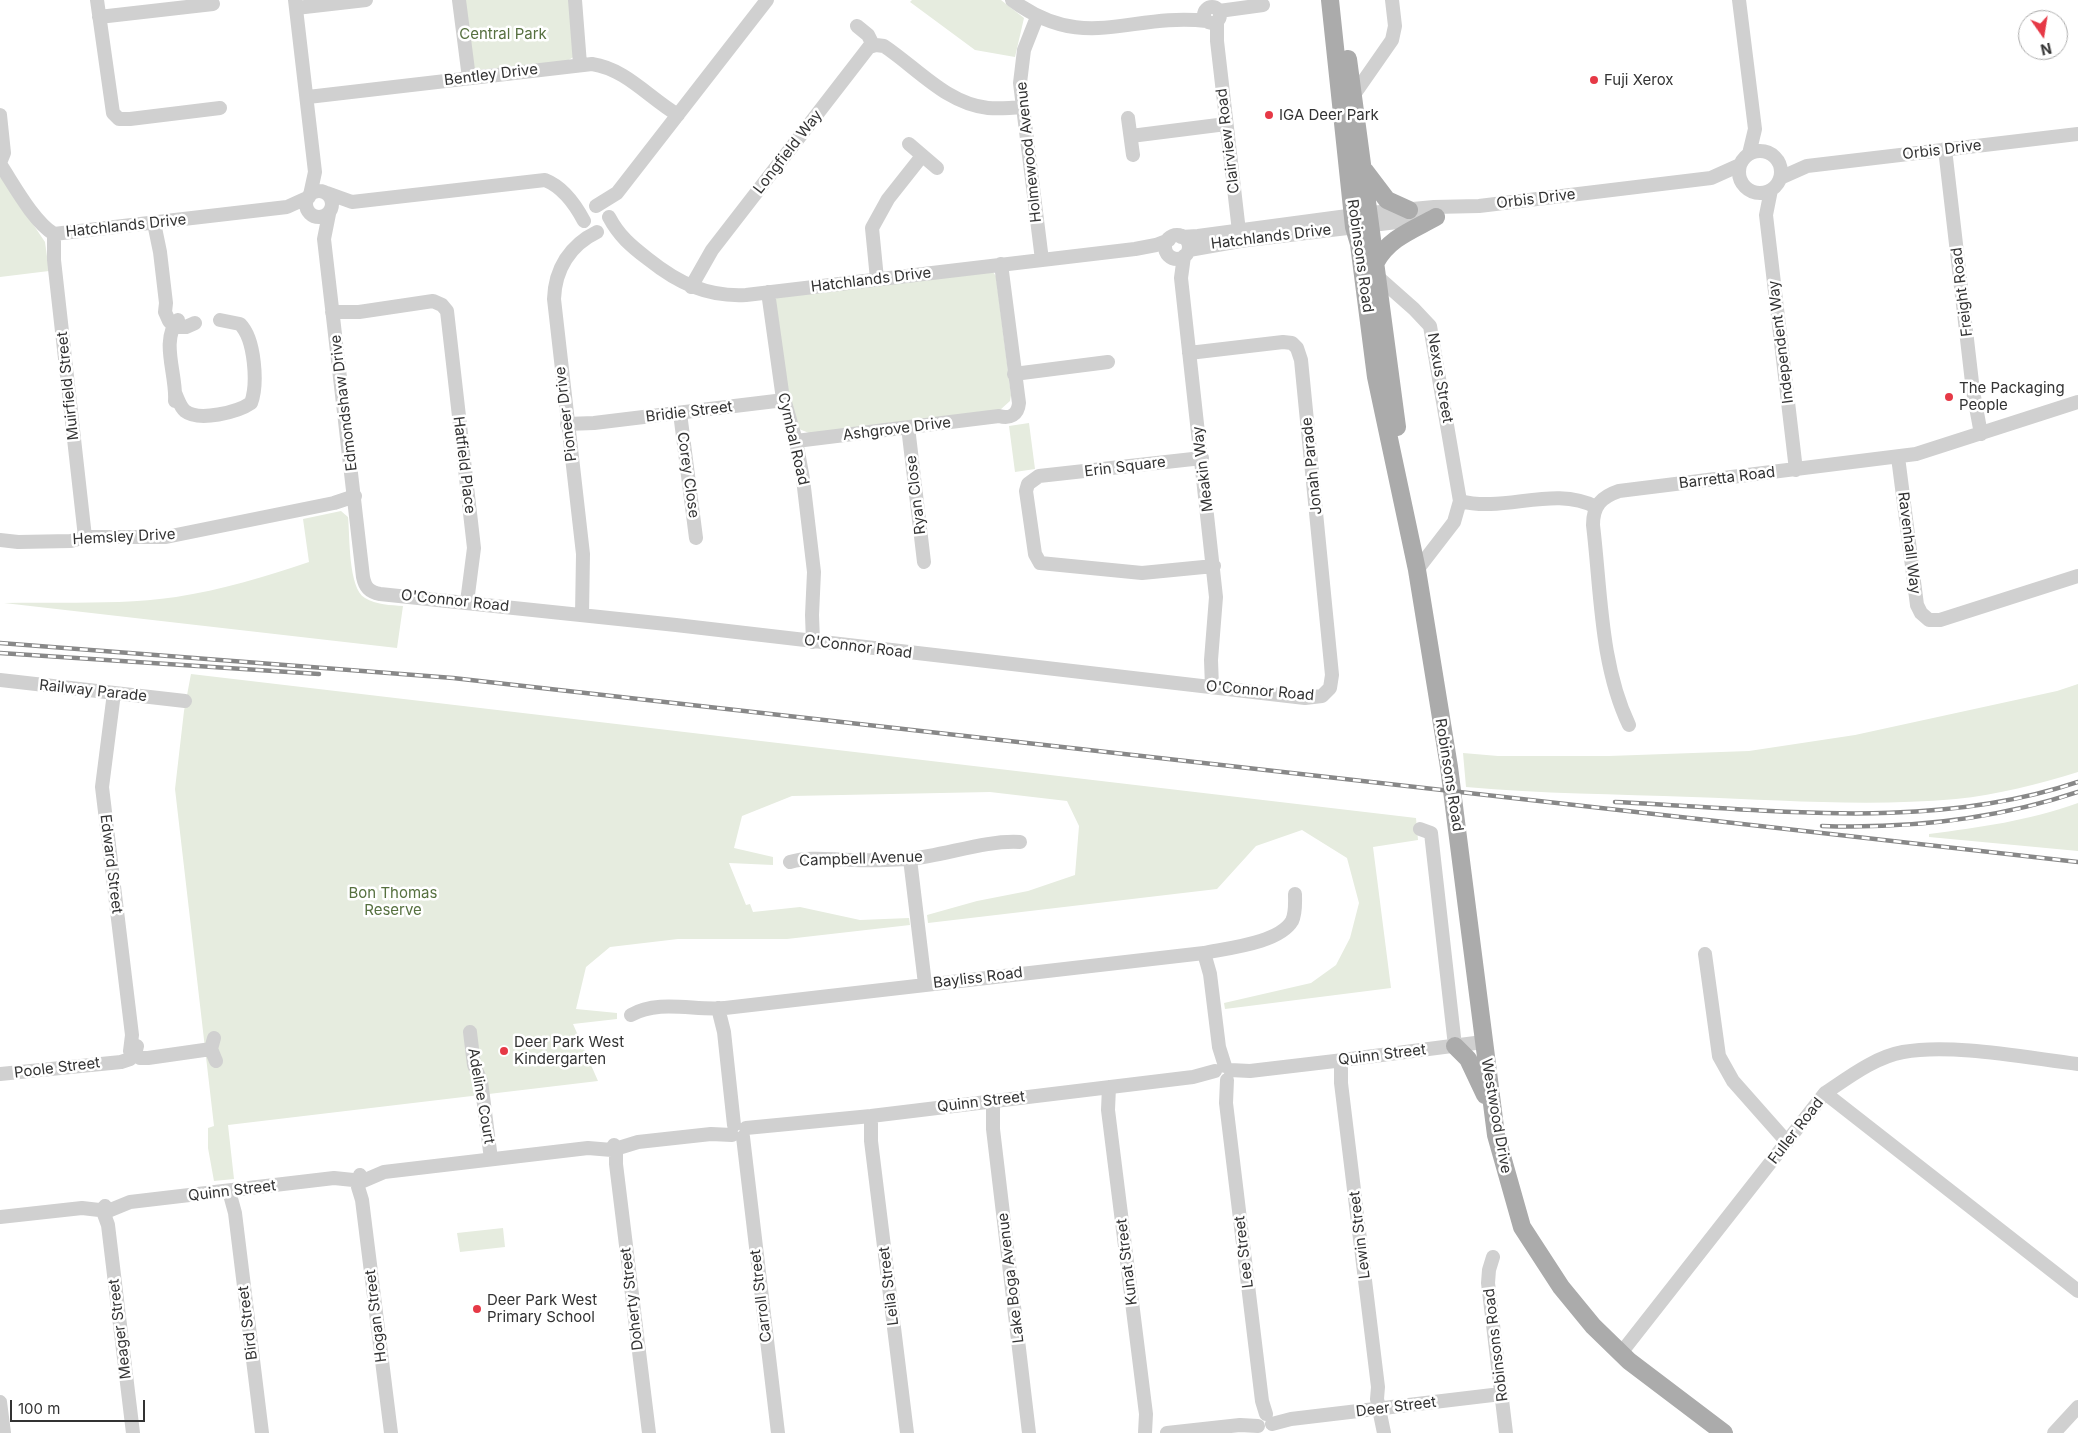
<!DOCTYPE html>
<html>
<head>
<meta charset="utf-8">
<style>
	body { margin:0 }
	#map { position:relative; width:2078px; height:1433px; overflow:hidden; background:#fff; font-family:Inter,sans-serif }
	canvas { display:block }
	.north { position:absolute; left:2018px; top:10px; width:50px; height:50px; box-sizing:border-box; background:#fff; border:1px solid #adadad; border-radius:50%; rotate:167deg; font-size:14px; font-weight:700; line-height:20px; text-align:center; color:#333 }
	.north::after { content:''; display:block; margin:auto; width:18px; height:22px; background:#e63946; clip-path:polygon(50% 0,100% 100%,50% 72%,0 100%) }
	.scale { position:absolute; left:10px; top:1400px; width:135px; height:22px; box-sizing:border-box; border:2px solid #333; border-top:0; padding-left:6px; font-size:15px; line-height:18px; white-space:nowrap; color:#333; -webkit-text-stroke:4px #fff; paint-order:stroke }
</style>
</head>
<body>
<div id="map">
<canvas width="2078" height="1433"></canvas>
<div class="north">N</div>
<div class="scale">100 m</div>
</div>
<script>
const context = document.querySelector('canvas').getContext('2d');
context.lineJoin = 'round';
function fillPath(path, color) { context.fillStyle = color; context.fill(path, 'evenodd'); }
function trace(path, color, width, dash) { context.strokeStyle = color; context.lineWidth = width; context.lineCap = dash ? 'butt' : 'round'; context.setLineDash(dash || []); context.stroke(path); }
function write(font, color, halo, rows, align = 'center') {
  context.font = font + ' Inter,sans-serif'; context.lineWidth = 5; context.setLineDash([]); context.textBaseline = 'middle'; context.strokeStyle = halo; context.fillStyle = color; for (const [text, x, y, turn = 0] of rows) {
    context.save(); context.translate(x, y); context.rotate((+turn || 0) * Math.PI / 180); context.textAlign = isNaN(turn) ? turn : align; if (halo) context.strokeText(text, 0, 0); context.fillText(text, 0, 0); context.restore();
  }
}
const green = new Path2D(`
	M464,0h106l5,56 -8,5 -90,9 -4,-3z
	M912,0h89l23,18 -9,39 -40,-7 -65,-48z
	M0,177l2,1 43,64 4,29 -49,6z
	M992,271l4,5 15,119 -1,6 -10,9 -191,23 -10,-4 -12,-40 -12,-90 4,-3z
	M1029,423l6,46 -20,3 -6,-46z
	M341,511l7,6c2,19 0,71 17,81 11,7 26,7 38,8l-6,42 -393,-45c57,-1 116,2 172,-6 45,-7 89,-20 133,-35l-6,-43z
	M191,674l1225,144 2,22 -45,7 18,141 -166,21 -1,-6 87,-20 25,-18 14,-27 9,-35 -12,-45 -45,-28 -46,16 -39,43 -289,34 -1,-8 50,-14 51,-10 47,-16 4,-49 -12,-25 -77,-9 -198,4 -50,20 -8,32 39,9v8l-44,-2 17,42 4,-1 3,8 47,-5 60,13 49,-2 1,7 -123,14h-109l-68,8 -24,20 -10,42 41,4v6l-44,5 25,57 -370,44 6,54 -20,2 -6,-33v-20l6,-2 -39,-337 9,-78z
	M2078,684v88c-39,12 -81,23 -122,27 -88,8 -176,1 -264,-2 -75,-3 -151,-3 -226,-10l-3,-34 35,3h111l140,-5 106,-16 202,-44z
	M2078,803v48l-149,-14v-3c53,-7 98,-13 149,-31z
	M503,1228l2,19 -45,5 -3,-19z`);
const minor = new Path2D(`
	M97,0l16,113 6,6h11l90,-11
	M295,0l20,172 -5,23
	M459,0l10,78
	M575,0l5,64
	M1012,0c73,54 118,12 195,21
	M1739,0l16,129 -6,25
	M1204 15a8 8 0 1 1 16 0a8 8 0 1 1-16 0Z
	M296,8l70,-8
	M1219,11l44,-6
	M99,17l114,-13
	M1037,17l-13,33 -4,33 22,177
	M1217,22v19l23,199
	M857,26l11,9 5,10
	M1353,96l39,-56 3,-14 -3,-26
	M308,97l284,-33c34,5 57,34 86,51
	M0,115l4,38 -4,10
	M1128,118l5,37
	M1131,136l95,-12
	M909,144l28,24
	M1945,149l28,242 8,43
	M1739 172a21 21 0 1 1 42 0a21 21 0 1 1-42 0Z
	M0,164c14,21 33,57 54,70l233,-27 22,-10
	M1780,178l27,-12 271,-32
	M1771,190l-5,25 30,255
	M306 204a13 13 0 1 1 26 0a13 13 0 1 1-26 0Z
	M327,193l25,9 193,-22c18,7 30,24 39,41
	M596,206l21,-13 150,-193
	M329,214l-5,25 39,338c2,10 6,15 17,17l296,31 629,73 17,-2 8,-8 2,-13 -31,-315 -4,-12 -5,-5 -9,-1 -94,11
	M609,217c10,19 22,29 39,42 30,24 59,38 98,36l389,-46 21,-4 13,-5
	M154,223l6,29 6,51 -1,9 4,9 6,6h11l9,-4
	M54,234v26l31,277
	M1165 247a12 12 0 1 1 24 0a12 12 0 1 1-24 0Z
	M1181,237l17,-1 172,-23 64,-6 45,-1 232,-28 29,-13
	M1189,250l51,-9 190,-23
	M1184,256l-3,22 35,319 -5,63 1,27
	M1379,278l35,31 16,17 30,175 -6,21 -37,48
	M877,279l-5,-51 16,-29 34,-43
	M691,287l21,-37 157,-203 7,-2 8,1c33,22 63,58 104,62 12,1 24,0 35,-1
	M768,292l14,100 14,49 7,38 11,93 -2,43 1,27
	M332,312h27l74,-11 9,4 5,6 27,237 -7,54
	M1014,374l94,-12
	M175,393c3,6 5,14 10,18 14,11 53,1 66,-8 7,-19 4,-64 -11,-79l-20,-4
	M175,401c2,-26 -15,-60 3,-81
	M680,413l16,125
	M567,424l27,-1 190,-23
	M908,427l16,135
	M796,441l203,-25c11,3 19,-1 20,-13l-18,-139
	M1898,457l19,148 4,8 8,7h11l138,-44
	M1202,458l-163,18 -11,8 -2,7 9,63 5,9 102,10 72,-7
	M1460,501c45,12 94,-16 136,6
	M0,540l18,2 53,-1 14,-4h81l168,-34 21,-7
	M582,615l1,-61 -29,-255c1,-30 16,-54 43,-67
	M0,680l185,21
	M114,693l-12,94 30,248 -2,16
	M1629,725c-29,-61 -28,-134 -36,-200 0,-19 8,-28 26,-34l297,-37 162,-52
	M1420,829l11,4 24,213
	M910,859l15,125
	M790,862c20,-6 43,-2 64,-2 18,1 36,0 54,-1 37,-3 75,-19 112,-17
	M1204,953l6,21 9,73 6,19
	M1705,954l14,102 14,25 54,61
	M718,1008l6,24 10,93
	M631,1015c28,-16 64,-4 94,-7l479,-55c24,-5 75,-10 88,-32 4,-8 3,-18 3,-27
	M470,1032l4,33 7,16 10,78
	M214,1038l-3,11 5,12
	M130,1051l10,7h8l63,-9
	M1341,1060v23l37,304 -1,12 7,34
	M1230,1070l20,1 85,-10 148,-19
	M0,1074l121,-12 9,-3 5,-5 2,-8
	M1227,1080l-1,23 36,298 4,13
	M1109,1087l-1,23 38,304 -1,19
	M1825,1093l253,198
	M993,1101v28l36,304
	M871,1116v25l36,292
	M746,1128l125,-12 322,-39 22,-6
	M743,1137l35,296
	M614,1145l2,5v14l33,269
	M360,1175l-2,12 4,13 29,233
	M229,1191l6,22 27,220
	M105,1206l-1,8 4,11 25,208
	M0,1217l82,-9 26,3 22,-9 204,-24 29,3 21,-9 204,-24 24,2 26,-8 73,-8 21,1
	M1493,1257l-4,13 -1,13 18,150
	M1621,1353l204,-260c24,-16 50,-36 78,-41 49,-9 124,6 175,12
	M0,1402l4,31
	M1272,1424l19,-5 210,-25
	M1167,1433l73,-8 18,1
	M2054,1433l24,-26`);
const major = new Path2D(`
	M1330,0l24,227 5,17 17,133 41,193 32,197 47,368 26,92 39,60 32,39 36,35 95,72
	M1348,59l49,368
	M1365,171l22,29 22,10
	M1376,262c13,-24 37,-32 60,-45
	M1455,1046l13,13 17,36`);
const rail = new Path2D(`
	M0,643l453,35 1625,184
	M0,653l319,21
	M1615,802c154,7 314,30 463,-20
	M1822,826c89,3 172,-6 256,-34`);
const markers = [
	[1594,80,5,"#e63946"],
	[1269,115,5,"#e63946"],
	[1949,397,5,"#e63946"],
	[504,1051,5,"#e63946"],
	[477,1309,5,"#e63946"]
];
const parkNames = [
	["Central Park",503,34],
	["Bon Thomas",393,893],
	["Reserve",393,910]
];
const streetNames = [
	["Bentley Drive",491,75,-7],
	["Clairview Road",1228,141,-97],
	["Orbis Drive",1942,150,-7],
	["Longfield Way",788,152,-52],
	["Holmewood Avenue",1029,152,-96],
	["Orbis Drive",1536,199,-7],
	["Hatchlands Drive",126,226,-6],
	["Hatchlands Drive",1271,237,-7],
	["Robinsons Road",1360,256,82],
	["Hatchlands Drive",871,280,-7],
	["Freight Road",1962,292,-97],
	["Independent Way",1781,342,-97],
	["Nexus Street",1440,378,80],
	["Muirfield Street",68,386,-96],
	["Edmondshaw Drive",344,403,-97],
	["Bridie Street",689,412,-7],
	["Pioneer Drive",566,414,-97],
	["Ashgrove Drive",897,429,-7],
	["Cymbal Road",793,439,77],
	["Hatfield Place",464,465,83],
	["Jonah Parade",1312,466,-96],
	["Erin Square",1125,467,-7],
	["Meakin Way",1203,469,-97],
	["Corey Close",688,475,82],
	["Barretta Road",1727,478,-7],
	["Ryan Close",916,495,-97],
	["Hemsley Drive",124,537,-3],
	["Ravenhall Way",1909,543,83],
	["O'Connor Road",455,601,6],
	["O'Connor Road",858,647,7],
	["Railway Parade",93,691,6],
	["O'Connor Road",1260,691,5],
	["Robinsons Road",1449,775,81],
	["Campbell Avenue",861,859,-2],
	["Edward Street",111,864,83],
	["Bayliss Road",978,978,-7],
	["Quinn Street",1382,1055,-7],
	["Poole Street",57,1068,-7],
	["Adeline Court",481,1096,80],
	["Quinn Street",981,1102,-7],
	["Westwood Drive",1496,1116,80],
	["Fuller Road",1796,1131,-52],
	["Quinn Street",232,1191,-7],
	["Lewin Street",1360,1235,-97],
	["Lee Street",1244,1252,-97],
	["Kunat Street",1127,1262,-97],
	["Lake Boga Avenue",1011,1278,-97],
	["Leila Street",889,1286,-97],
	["Carroll Street",761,1296,-97],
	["Doherty Street",632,1299,-97],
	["Hogan Street",376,1316,-97],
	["Bird Street",248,1323,-97],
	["Meager Street",120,1329,-97],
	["Robinsons Road",1496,1345,-97],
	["Deer Street",1396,1407,-7]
];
const poiNames = [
	["Fuji Xerox",1604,80],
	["IGA Deer Park",1279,115],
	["The Packaging",1959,388],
	["People",1959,405],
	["Deer Park West",514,1042],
	["Kindergarten",514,1059],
	["Deer Park West",487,1300],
	["Primary School",487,1317]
];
fillPath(green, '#e6ecdf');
trace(minor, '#d0d0d0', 14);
trace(major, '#ababab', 18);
trace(rail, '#888', 4.5);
trace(rail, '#fff', 2.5, [8]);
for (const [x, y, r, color] of markers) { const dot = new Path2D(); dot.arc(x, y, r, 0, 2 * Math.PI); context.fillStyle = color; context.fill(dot); trace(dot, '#fff', 2); }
write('15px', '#56703f', '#fff', parkNames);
write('15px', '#333', '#fff', streetNames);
write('15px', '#333', '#fff', poiNames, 'left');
</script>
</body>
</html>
